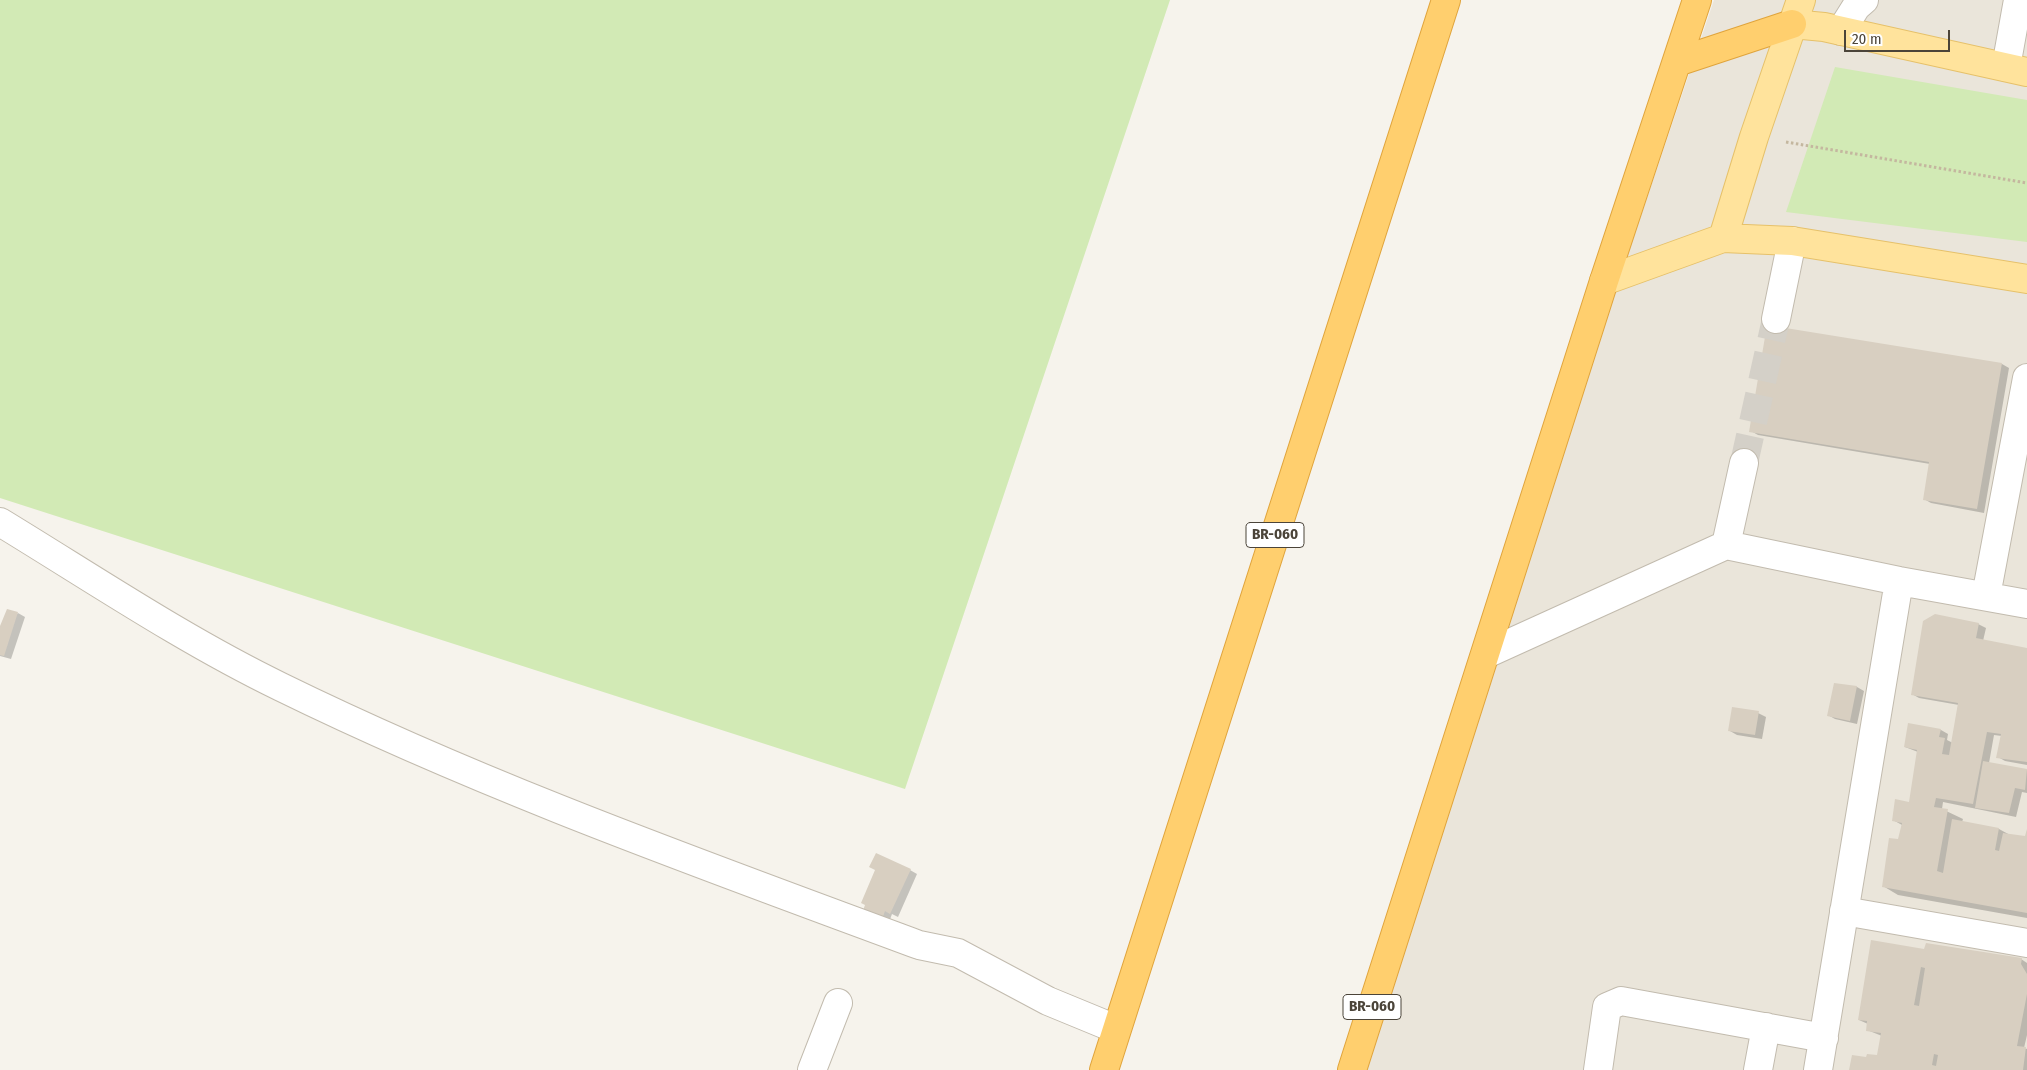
<!DOCTYPE html>
<html>
<head>
<meta charset="utf-8">
<style>
	body { margin:0 }
	#map { position:relative; width:2027px; height:1070px; overflow:hidden; background:#f6f3ec; font-family:"Fira Sans Condensed",sans-serif }
	canvas { display:block }
	.scale { position:absolute; left:1844px; top:30px; width:106px; height:22px; box-sizing:border-box; border:2px solid #4b4439; border-top:0; padding-left:6px; font-size:15px; line-height:18px; white-space:nowrap; color:#4b4439; -webkit-text-stroke:4px #fff; paint-order:stroke }
</style>
</head>
<body>
<div id="map">
<canvas width="2027" height="1070"></canvas>
<div class="scale">20 m</div>
</div>
<script>
const context = document.querySelector('canvas').getContext('2d');
context.lineJoin = 'round';
function fillPath(path, color) { context.fillStyle = color; context.fill(path, 'evenodd'); }
function trace(path, color, width, dash) { context.strokeStyle = color; context.lineWidth = width; context.lineCap = dash ? 'butt' : 'round'; context.setLineDash(dash || []); context.stroke(path); }
function write(font, color, halo, rows, align = 'center') {
  context.font = font + ' "Fira Sans Condensed",sans-serif'; context.lineWidth = 4; context.setLineDash([]); context.textBaseline = 'middle'; context.strokeStyle = halo; context.fillStyle = color; for (const [text, x, y, turn = 0] of rows) {
    context.save(); context.translate(x, y); context.rotate((+turn || 0) * Math.PI / 180); context.textAlign = isNaN(turn) ? turn : align; if (halo) context.strokeText(text, 0, 0); context.fillText(text, 0, 0); context.restore();
  }
}
const residential = new Path2D(`
	M1714,0h313v1070h-675z`);
const green = new Path2D(`
	M0,0h1170l-265,789 -905,-291z
	M1835,67l192,33v142l-241,-30z`);
const shadow = new Path2D(`
	M2002,364l7,4 -25,145 -53,-10 -7,-4 6,-35 -172,-29 -7,-4z
	M18,613l7,4 -14,42 -11,-3v-29z
	M1978,624l8,4 -3,13 44,8v116l-22,-4 -7,-4 4,-21 -8,-1 -5,28 38,7v23l-5,-1 -6,25 -73,-15 -1,7 21,10 -1,3 37,7 11,6 16,3 1,-7v87l-129,-23 -15,-9 17,-45 2,-16 -9,-5 17,-17 8,-51 -13,-5 4,-22 32,5 7,4 -1,6 6,3 6,-38 -40,-7 -7,-4z
	M1835,684l22,3 7,4 -7,33 -22,-5 -7,-4z
	M1758,713l8,4 -4,22 -25,-4 -7,-4z
	M876,870h34l7,4 -19,43 -6,-3 -4,11 -18,-8z
	M1925,950l96,9 6,4v72l-3,13 3,1v21h-176l16,-12 11,-2 4,-20 -15,-6 1,-6 -9,-4z`);
const building = new Path2D(`
	M1767,325l235,38 -25,146 -54,-9 6,-38 -180,-30z
	M7,609l11,3 -14,44 -4,-1v-29z
	M1935,614l44,9 -3,15 51,10v114l-31,-4 5,-24 -14,-2 -14,72 -37,-6 -2,9 14,2 -11,62 6,2 9,-54 47,9 -4,22 4,1 4,-18 22,3 2,-7v84l-145,-26 7,-49 9,1 4,-16 -10,-2 3,-22 14,3 8,-52 -13,-3 4,-24 33,6 -2,8 6,1 -3,16 7,1 9,-52 -47,-8 12,-74z
	M1834,683l23,3 -7,35 -23,-5z
	M1732,707l27,4 -4,24 -27,-4z
	M1983,761l44,8 -2,21 -10,-2 -6,25 -34,-5z
	M876,853l35,16 -21,45 -5,-3 -4,11 -19,-9 3,-8 -4,-2 14,-33 -6,-3z
	M1871,940l53,9 2,-6 96,15 -1,6 6,10v20l-10,52 9,1 -3,23h-174l3,-15 14,2 1,-3 10,1 4,-22 -15,-2 1,-10 -9,-1zM1921,967l4,1 -6,38 -5,-1zM1934,1054l4,1 -2,11 -4,-1z`);
const minorTunnel = new Path2D(`
	M1744,463l32,-144`);
const path = new Path2D(`
	M1786,142l241,41`);
const minor = new Path2D(`
	M1841,31l15,-24 8,-7
	M2006,67l12,-67
	M1776,319l16,-78
	M0,522c92,56 184,118 281,165 206,101 423,178 638,258l39,8 90,48 68,28
	M1726,545l18,-82
	M1986,596l41,-218
	M1486,654l240,-109 173,36 128,23
	M1844,911l183,32
	M812,1070l26,-67
	M1598,1070l9,-63 14,-6 203,37
	M1758,1070l8,-43
	M1818,1070l81,-489`);
const major = new Path2D(`
	M1792,24l32,3 203,45
	M1723,238l31,-101 47,-137
	M1604,281l119,-43 69,3 235,38`);
const highway = new Path2D(`
	M1677,62l115,-38
	M1104,1070l342,-1070
	M1352,1070l252,-789 93,-281`);
const shields = [
	[1275,535,58],
	[1372,1007,58]
];
const shieldNames = [
	["BR-060",1275,535],
	["BR-060",1372,1007]
];
fillPath(residential, '#eae5da');
fillPath(green, '#d2eab5');
fillPath(shadow, '#0003');
fillPath(building, '#d8cfc1');
trace(minorTunnel, '#d4d0c8', 28, [28, 14]);
trace(minor, '#c2bbae', 30);
trace(major, '#e6c16a', 30);
trace(highway, '#e0a43c', 30);
trace(path, '#c4b79f', 3, [2.5, 2.5]);
trace(minor, '#fff', 28);
trace(major, '#ffe39c', 28);
trace(highway, '#ffcf6e', 28);
for (const [x, y, w] of shields) { const box = new Path2D(); box.roundRect(x - w / 2, y - 12.5, w, 25, 4); context.fillStyle = '#fff'; context.fill(box); trace(box, '#4b4439', 1); }
write('bold 15px', '#4b4439', null, shieldNames);
</script>
</body>
</html>
